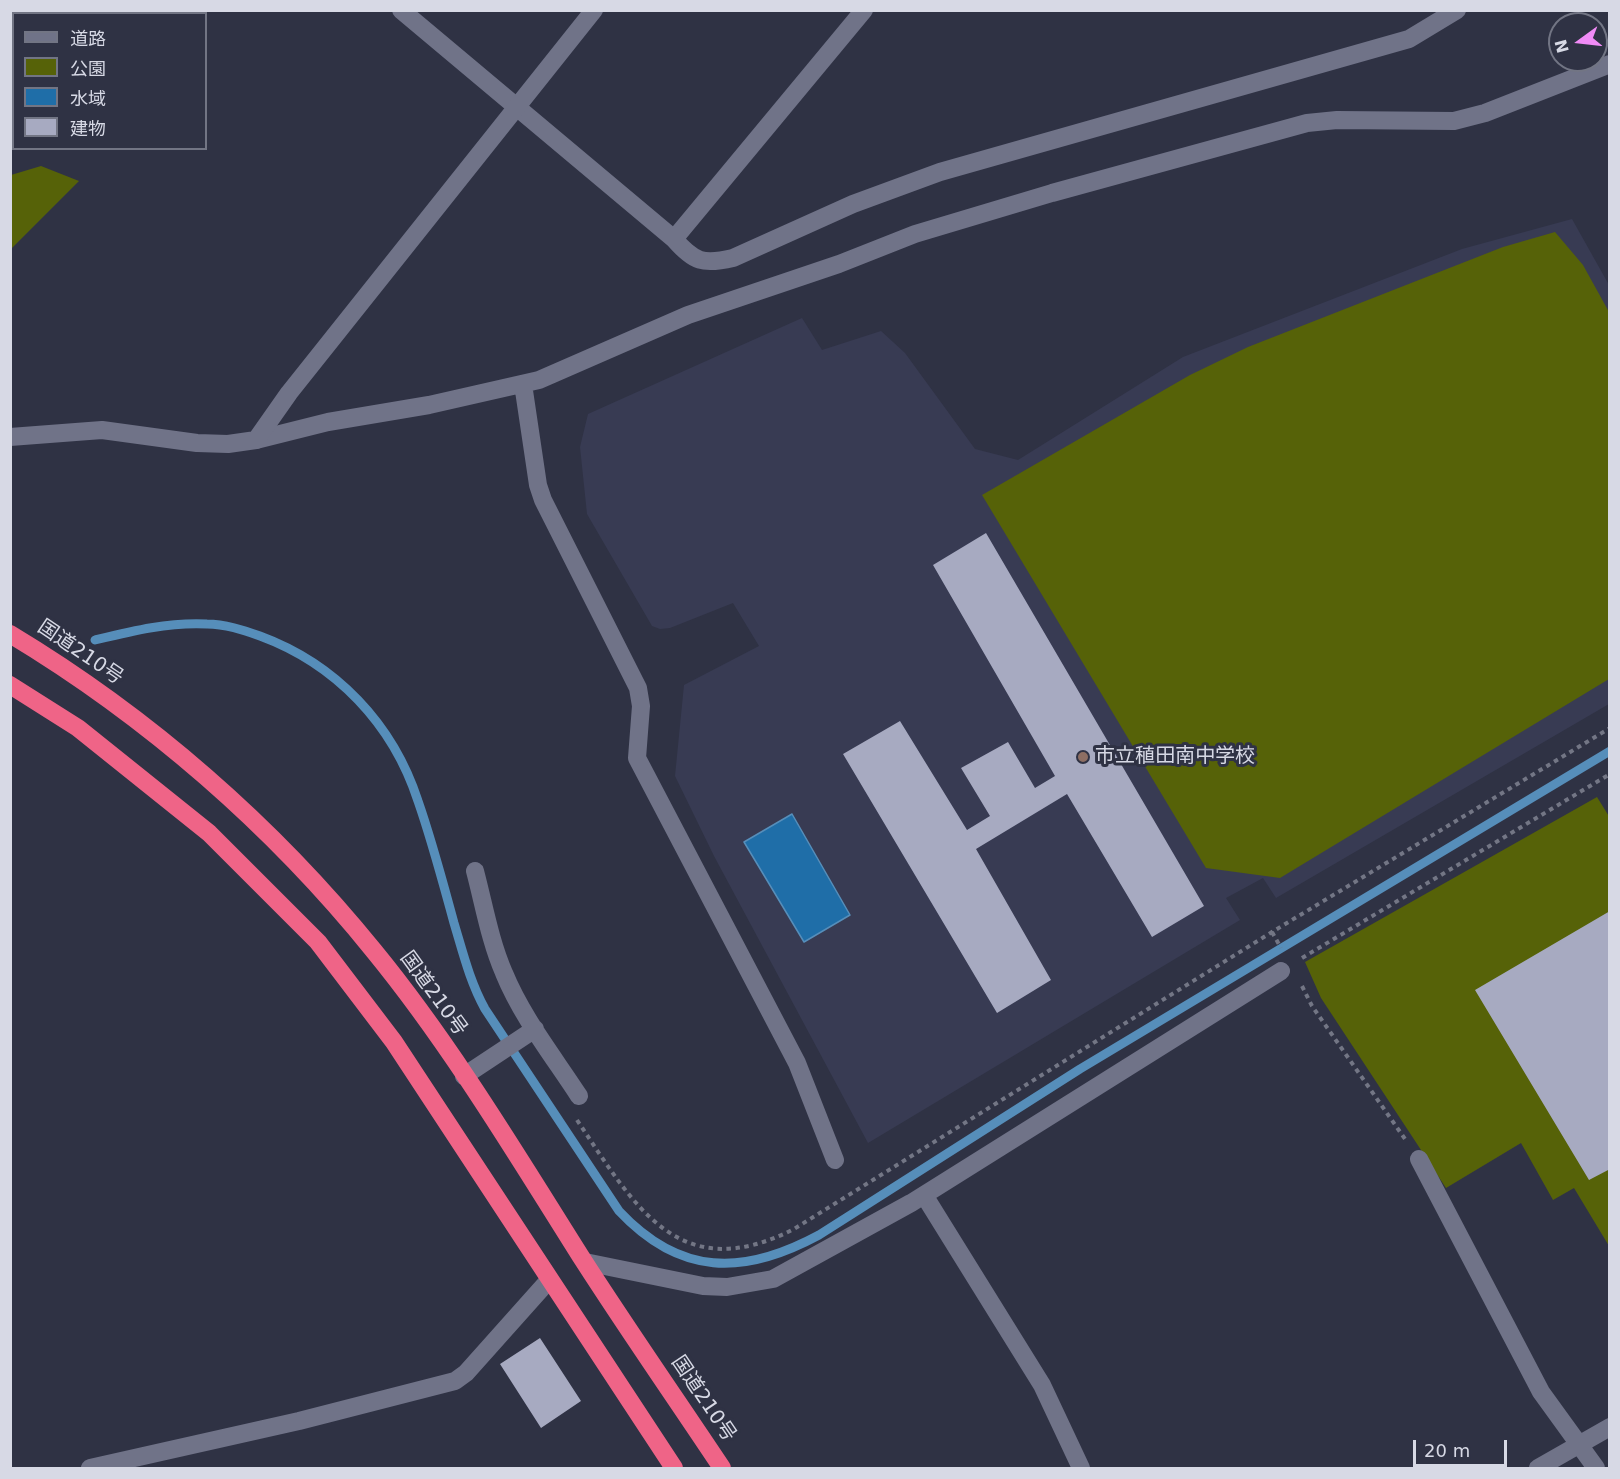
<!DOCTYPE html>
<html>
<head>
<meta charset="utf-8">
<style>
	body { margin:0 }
	#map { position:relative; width:1620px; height:1479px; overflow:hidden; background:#2f3244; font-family:"DejaVu Sans","Noto Sans JP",sans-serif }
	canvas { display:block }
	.frame { position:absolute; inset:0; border:12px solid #d7d9e5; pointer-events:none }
	.legend { position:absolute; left:12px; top:12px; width:195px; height:138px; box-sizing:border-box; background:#2f3244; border:2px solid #727584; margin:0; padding:8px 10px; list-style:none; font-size:18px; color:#d7d9e5 }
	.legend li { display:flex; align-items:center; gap:12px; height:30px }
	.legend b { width:30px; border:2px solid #727584 }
	.north { position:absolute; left:1548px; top:12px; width:60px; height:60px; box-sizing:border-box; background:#2f3244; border:2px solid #727584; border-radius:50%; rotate:255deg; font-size:16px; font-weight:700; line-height:24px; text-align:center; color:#d7d9e5 }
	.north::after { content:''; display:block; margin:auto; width:21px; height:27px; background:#f08bf6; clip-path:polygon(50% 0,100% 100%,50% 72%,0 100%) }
	.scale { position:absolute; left:1413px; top:1440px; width:94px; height:27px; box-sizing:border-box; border:3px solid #d7d9e5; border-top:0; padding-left:8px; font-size:18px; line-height:21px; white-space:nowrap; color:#d7d9e5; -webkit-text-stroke:4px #2f3244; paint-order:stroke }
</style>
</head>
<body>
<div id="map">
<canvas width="1620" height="1479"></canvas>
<div class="frame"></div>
<ul class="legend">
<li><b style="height:8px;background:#707388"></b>道路</li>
<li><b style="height:16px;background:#566208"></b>公園</li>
<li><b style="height:16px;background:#1f6ea8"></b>水域</li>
<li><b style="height:16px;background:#a7aac1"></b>建物</li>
</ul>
<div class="north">N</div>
<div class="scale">20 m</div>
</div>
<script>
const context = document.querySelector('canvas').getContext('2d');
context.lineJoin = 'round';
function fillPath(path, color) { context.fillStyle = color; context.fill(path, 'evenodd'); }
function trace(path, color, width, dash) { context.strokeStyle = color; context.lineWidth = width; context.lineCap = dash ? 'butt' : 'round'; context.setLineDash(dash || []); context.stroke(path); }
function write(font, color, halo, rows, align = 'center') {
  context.font = font + ' "DejaVu Sans","Noto Sans JP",sans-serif'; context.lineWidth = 6; context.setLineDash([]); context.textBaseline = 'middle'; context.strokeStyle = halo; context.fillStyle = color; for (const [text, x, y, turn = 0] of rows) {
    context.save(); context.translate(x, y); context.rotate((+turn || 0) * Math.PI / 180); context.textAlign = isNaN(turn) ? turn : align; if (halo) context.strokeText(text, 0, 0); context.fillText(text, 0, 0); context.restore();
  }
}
const built = new Path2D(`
	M1572,219l37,66v419l-333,194 -13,-20 -37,20 14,22 -372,223 -154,-287 -39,-80 9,-91 75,-39 -26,-43 -63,25 -10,1 -8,-3 -65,-112 -7,-67 8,-33 214,-96 20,32 59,-19 24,22 70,96 43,11 165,-103 279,-108z`);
const green = new Path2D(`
	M41,166l38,15 -68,68v-74z
	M1555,232l28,33 26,47v367l-329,199 -74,-10 -224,-373 208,-120 58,-28 255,-100z
	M1597,797l13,21 -1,428 -35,-58 -21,12 -32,-57 -75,45 -125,-190 -16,-36z`);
const water = new Path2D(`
	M792,814l58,101 -46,27 -60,-100z`);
const stream = new Path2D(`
	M95,640c37,-9 73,-18 112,-16 18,0 36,6 53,12 76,28 133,88 158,165 14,40 25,82 36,122 9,30 16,59 31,86l134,202c61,65 124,65 200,24l261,-166 530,-318`);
const building = new Path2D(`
	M14,14v54l-4,1v-54z
	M986,533l218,373 -52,31 -85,-143 -91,55 75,131 -54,33 -154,-259 57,-33 67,109 23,-14 -29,-48 47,-26 27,46 20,-12 -122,-211z
	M1610,911v258l-21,11 -114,-190z
	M540,1338l41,63 -40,27 -41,-64z`);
const path = new Path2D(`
	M1272,932l9,16
	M1302,958l308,-184
	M1302,986l10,20 93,133
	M577,1120c57,85 101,168 217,109l478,-297 338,-204`);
const street = new Path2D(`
	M401,10l273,229c20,23 29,26 59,19l120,-54 87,-32 469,-133 48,-29
	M674,239l190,-229
	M523,384l15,101 5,15 95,188 3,18 -4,52 160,305 38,97
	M256,440l72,-18 101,-17 110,-25 149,-65 151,-51 76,-30 137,-41 255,-70 30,-3 117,1 31,-8 125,-49
	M475,871c9,34 15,70 29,102 18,44 49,83 75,123
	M464,1076l71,-47
	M1419,1159l122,233 55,76
	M924,1195l118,190 39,83
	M585,1262l118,24 24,1 46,-8 138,-76 370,-232
	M90,1468l209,-47 156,-40 11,-8 83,-93
	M1538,1468l72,-41`);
const secondary = new Path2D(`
	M10,437l92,-7 95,13 31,1 28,-4 33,-47 305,-383`);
const highway = new Path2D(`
	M10,634c138,83 263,192 364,317 77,94 144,206 209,309 45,70 93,139 139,208
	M10,685l68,43 131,105 109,109 76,100 280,426`);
const markers = [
	[1083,757,6,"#8d6e63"]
];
const streetNames = [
	["国道210号",80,653,34],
	["国道210号",433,994,54],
	["国道210号",703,1399,56]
];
const poiNames = [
	["市立稙田南中学校",1095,757]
];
fillPath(built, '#383b53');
fillPath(green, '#566208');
fillPath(water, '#1f6ea8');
trace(water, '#568eba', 1.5);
trace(stream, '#568eba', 9);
fillPath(building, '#a7aac1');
trace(path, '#737685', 4, [4.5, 4.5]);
trace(street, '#707388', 18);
trace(secondary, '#707388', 18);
trace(highway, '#ef6487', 18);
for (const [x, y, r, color] of markers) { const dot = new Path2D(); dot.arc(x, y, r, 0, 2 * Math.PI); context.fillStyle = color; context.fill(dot); trace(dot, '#2f3244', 2); }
write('20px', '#d7d9e5', '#2f3244', streetNames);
write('20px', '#d7d9e5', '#2f3244', poiNames, 'left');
</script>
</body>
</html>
